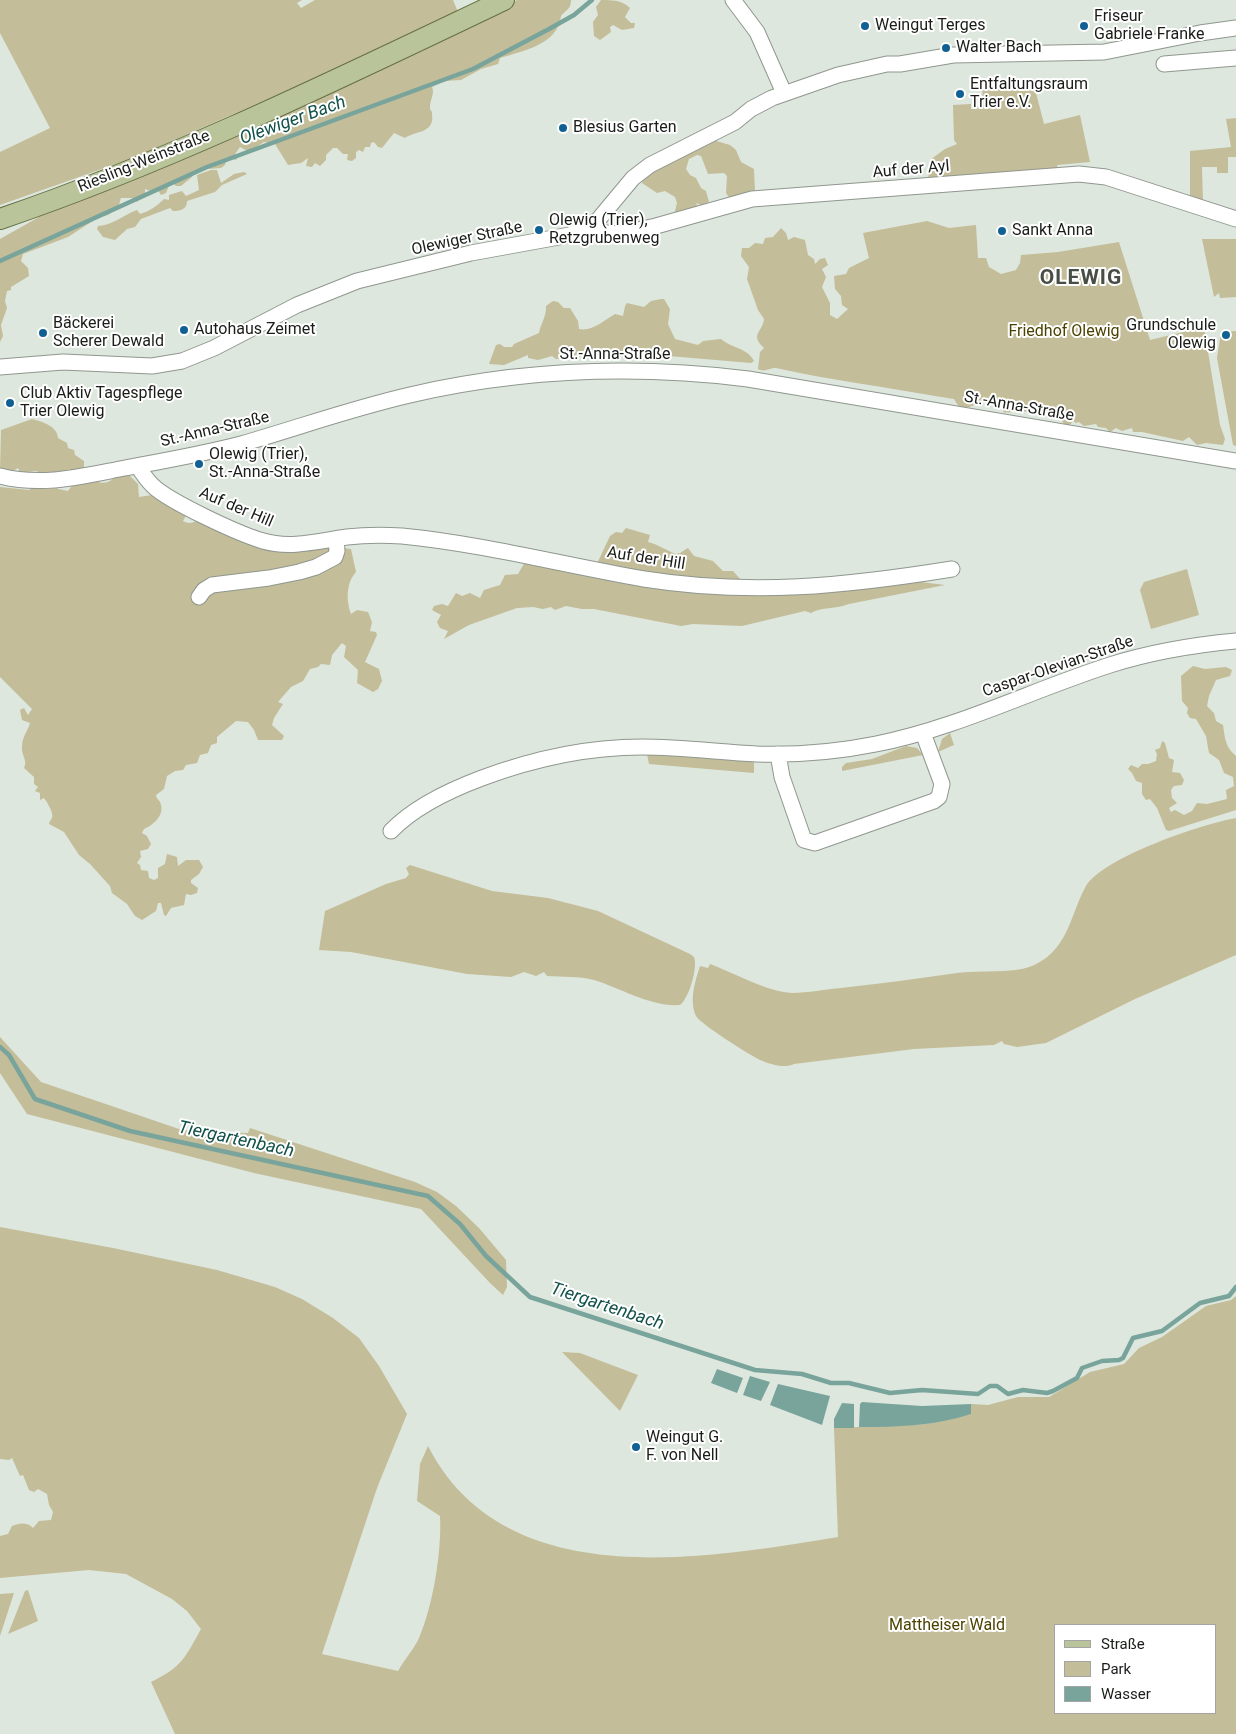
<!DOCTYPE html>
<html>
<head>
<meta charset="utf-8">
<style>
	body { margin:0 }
	#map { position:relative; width:1236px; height:1734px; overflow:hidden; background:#dee7dd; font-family:Roboto,sans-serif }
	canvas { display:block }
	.legend { position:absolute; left:1054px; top:1624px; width:162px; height:90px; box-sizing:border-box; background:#fff; border:1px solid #a3a4a3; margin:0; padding:6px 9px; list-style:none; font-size:15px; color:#191c18 }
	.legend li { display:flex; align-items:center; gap:10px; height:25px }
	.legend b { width:25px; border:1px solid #a3a4a3 }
</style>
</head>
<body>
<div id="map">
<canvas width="1236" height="1734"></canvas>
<ul class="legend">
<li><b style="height:6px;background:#bac49b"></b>Straße</li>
<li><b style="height:14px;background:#c3bd99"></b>Park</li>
<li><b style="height:14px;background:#78a49c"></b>Wasser</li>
</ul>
</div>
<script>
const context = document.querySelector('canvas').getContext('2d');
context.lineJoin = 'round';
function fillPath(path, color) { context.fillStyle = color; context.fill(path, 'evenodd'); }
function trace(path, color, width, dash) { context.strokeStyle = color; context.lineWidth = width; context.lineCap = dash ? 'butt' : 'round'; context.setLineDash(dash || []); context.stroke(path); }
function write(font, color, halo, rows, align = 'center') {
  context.font = font + ' Roboto,sans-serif'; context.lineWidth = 4; context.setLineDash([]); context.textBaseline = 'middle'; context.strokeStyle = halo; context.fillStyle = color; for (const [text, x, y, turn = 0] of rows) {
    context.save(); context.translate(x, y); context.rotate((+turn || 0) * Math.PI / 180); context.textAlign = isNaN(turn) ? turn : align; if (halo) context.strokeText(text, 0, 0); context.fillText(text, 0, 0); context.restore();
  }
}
const green = new Path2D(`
	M0,0h302l-5,3 4,5 14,-8h138l5,12 -140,65 -185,81 -133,47v-53l50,-24 -50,-95z
	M517,0h54c0,10 -6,10 -10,16 -3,29 -39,35 -61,42l-2,6 -17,5 -20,11 -17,1 -12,6c3,7 -2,12 -2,20 0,6 2,1 2,7 3,20 -18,17 -27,24l-11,-5 -12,15 -4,-1 -4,-5 -3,1 -1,4h-5l-2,5 -4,-2 -3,2v6l-4,3 -5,-1 1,-6h-5l-6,-6h-4l-7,7v5l-6,6 -5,-3 -3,4 -6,-1 2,-8 -7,5 -13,2 -13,-21 -11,-2 -15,10 -9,-5 -5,7 2,4 -1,2 -9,-3 -2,8 -4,3 -12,1 -1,-3 -4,4 -10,1 -2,6 -11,9h-5l-5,-5 -5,12 -5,2 -3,-5 -5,2 -8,-3v8l-9,5 -4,-4h-11l-3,10 -10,7 -9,2 -31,20 -45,17 -2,7 7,7 1,8 -18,11v3l-4,1 -2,10 2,7 -6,17 2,11 -3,6v-103l39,-22c9,-14 35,-19 51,-20l332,-146c16,-8 31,-26 51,-24l2,-5z
	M601,0c12,0 21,0 29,8l-5,9 6,6h4l-1,5 -12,2 -9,-5 -3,2 1,5 -11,8 -6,-4 -1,-14 5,-7 -2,-8z
	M1034,85l10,39 36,-9 10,47 -33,3 1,4 -130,11 2,-20 15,-11 12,-5 -3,-4 -1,-35 18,-1v5h6l1,-5h5l-1,-18 34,3z
	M1236,118v39h-8v16h-11v-6h-15l1,36 -13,-4v-48l41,-4 -5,-28z
	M713,140l17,5 6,5 5,12 13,7 1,23 -25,7 -4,-6 1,-17 -3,-3 -16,1 -7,-18 -4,-1 -8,4 -3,10 4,6 6,3 5,10 5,3 3,11 -8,3 -5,-2 2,4 -24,8 3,-12 -2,-6 -10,-6 -8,2 -15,-10 4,-18z
	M211,170h6l4,13 13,-9 10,-2 3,2 -25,11 -7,7 -28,9c0,8 -6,10 -14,10l-3,-3 -29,11 -6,8 -8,2 -12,11 -12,-3 -6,-8 1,-3c16,-1 25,-11 39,-16l3,4c10,-3 17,-8 24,-15l5,1v-5l13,-4 4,5 13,-6 -2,-15z
	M927,221l22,7 27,-3 2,33h8l3,9 12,7 15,-4 4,-7 1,-8 37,-3 61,-10 31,98 54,-13 16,98 5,14 -2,6 -17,-2 -9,2 -8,-8 -6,4 -41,-9h-9l-1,-4 -10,3 -6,-3 -6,4 -4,-4 -8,-1 -2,-3 -12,2 -5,-4 -4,1 -2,-4 -2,5 -5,2 -5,-6c-13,-2 -24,-6 -38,-9 -7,-1 -12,3 -20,1l1,-9c-5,-1 -13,-4 -17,-3 -11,2 -16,10 -28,7l-5,-8 -13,-2c-55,-10 -112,-17 -165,-29 -6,-1 -11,5 -18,1l2,-17 4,-4c-15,-14 -1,-16 0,-29l-6,-9 -11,-31 2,-12 -8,-11 1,-8h7l6,-5 8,1 2,-6 8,-1 8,-9 5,5 2,7 6,-3 11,3 3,15 6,4 1,5 5,-5 5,-1 3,7 -6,4 4,8 -4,10 8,16v12l7,4 11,-10 -6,-4 -1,-9 -6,-7 -1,-13 12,-2 3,-6 20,-10 -6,-25z
	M1202,239h34v58l-16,1 -1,-5 -5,4z
	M661,299h3l6,10 -2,15 7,15 23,6 5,-4 18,-2c10,9 27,9 33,22l-3,2 -141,-12 -6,6 -10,-2 -38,4 -4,-3 -14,4 -10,-2v-3l-24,10 -15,-1 7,-19 4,-1 4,3h8l2,-3 25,-11c2,-10 8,-18 7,-27l7,-5 5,1 6,6h6l8,13 1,8c13,3 27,-10 36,-15l8,2 2,-10 2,-3 17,4 7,-6z
	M1236,331v115l-3,-1 -16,-87 4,-26z
	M32,419c11,3 25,7 26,19l9,5 1,5 6,2 1,5 9,6v8l-13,2 -3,-2 -1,2 -24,3 -7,-3 -16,2 -2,-5 -5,3h-13l1,-41z
	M127,473l11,11 1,13 13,-2 34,20 -3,6c7,4 12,1 18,-3l44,15 106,16 5,23c-10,11 -10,28 -5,42l6,-4 11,2 4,10 -2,9 6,1 1,3 -12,27 14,7 3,12 -4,8 -5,3 -16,-9 1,-13 -14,-13 2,-11 -4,-3 -10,12 -2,10 -9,-1 -3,3 -8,2 -7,12 -12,6 -13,15 5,2 -9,14 -2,7 12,11 -2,4h-24l-4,-10 -6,-8 -12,-1 -19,16v6l-6,2 -3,8 -8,2 -3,8 -11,2 -3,5 -8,1 -8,5 -3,13 -8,6c0,3 3,5 4,7 6,13 -7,23 -16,27l-2,4 5,3 4,8 -3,5 -8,2 1,6 -4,6 3,2 1,5 7,1 1,7 5,2 4,-2v-10l7,-4 2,-10 10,3 1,9 8,-6h13l4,7 -4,7 -8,6v3l7,5 -1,5 -6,2 -5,-1 -2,11 -13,3 -5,8 -2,-1 -3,-12h-3l-2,8 -14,9 -7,-4 -8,-12 -15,-11 -2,-7 -20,-22 -11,-9 -15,-23 -15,-8c0,-2 2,-4 3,-6 2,-5 -5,-16 -8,-20l-4,2v-7l-5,-2 3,-4 -4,-3v-7l-10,-9c4,-8 -3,-13 -2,-21 0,-11 6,-16 8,-24l-8,-3 -2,-10 4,-2 4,7 4,-6 -32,-32v-190l29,3 5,-4 21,-2 3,5 10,2 5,-7 19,-5c19,11 19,-5 35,-6z
	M626,528l24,7 -2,7c9,2 24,11 28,12 4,0 8,-4 12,-6l6,8 19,5 10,10h10l9,10h171l32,4 -96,19c-12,5 -28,3 -38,9l-6,-2 -63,15 -49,-2 -12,2 -87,-17h-12l-16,-3 -11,4 -4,-3 -8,2 -10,-2 -16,1 -48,17 -25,14 4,-8 -8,-3 -3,-6 4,-7 -9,-5 2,-4 8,-2 6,2 8,-13 6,3 8,-3 10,5 4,-8 16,-5 5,-10 13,-1 7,-12 69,8 16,-34 6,-4 6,1z
	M1187,569l12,46 -48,14 -11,-39 4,-8z
	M1193,666l12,3 21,-2 6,3 -2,6 -14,4 -7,16 -2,10 7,7 2,8 7,4c2,13 2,22 13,31v54l-67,21 -3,-1 -9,-22 -7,-9 -4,1 -4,-6v-11l-6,-2 -4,-8 -4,-4 3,-4 7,3 4,-4h6l8,-3 1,-7 -2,-4 5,-2 2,-7 3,2 4,15 5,2 -2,12 8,1 4,7 -2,5 -8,1 -3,4 1,8 5,5 -8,5 2,4 4,-2 9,5 8,-4 5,-8 10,1 20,-5 -1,-9 8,-4 -1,-9 -9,-4 -5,-13 -10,-7 -3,-17 -10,-17 -6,-1 -3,-5 1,-5 -6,-7 -1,-25z
	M950,733l4,12 -16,7 4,-13z
	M906,746l11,2 6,7 -81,16v-4l4,-4 26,-4z
	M647,754l107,8v11l-105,-9z
	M1236,818v137l-101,44 -89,44 -29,4 -13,-3 -2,-3 -8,4 -80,4 -120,15c-10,5 -24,0 -34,-4 -10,-5 -60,-36 -64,-44 -7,-16 -1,-34 4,-50l8,2 2,-4c24,9 58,28 82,29 16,0 34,-4 49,-5 37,-4 73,-9 109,-14 24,-4 49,-1 72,-5 9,-2 17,-6 24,-11 24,-19 26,-47 40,-72 18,-29 116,-62 150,-68z
	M410,865l82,26 56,7 50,13 92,43 4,3c4,11 -5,41 -14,48 -30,2 -59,-17 -86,-25 -15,-4 -32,-3 -47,-4l-3,-4 -8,4 -12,-4 -13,5 -44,-3 -116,-22 -32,-2 6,-39 61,-27 20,-6 3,-4 -3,-6z
	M0,1037l41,45 141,48 66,3 2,-5 165,54 22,10 19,14 23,22 27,32 1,27 -4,8 -13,-12 -69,-74 -167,-36 -227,-59 -27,-41z
	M0,1227l113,21 104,22 58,17 27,12 31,19 26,20 20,28 28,48 -30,74 -55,166 76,17c6,-11 16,-22 21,-33 14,-32 23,-87 21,-122l-23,-15 3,-37 8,-18c76,149 275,113 410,91l-4,-109 92,-4 45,-10v-10l17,1 30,-8h31l41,-25 34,-8 15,-16 23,-11 44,-31 25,-6 5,-4v438h-1061l-24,-52c31,-15 34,-24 50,-53l-14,-18 -15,-12 -46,-25 -37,-4 -89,8v-42l8,-2 4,-8c8,-3 15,-4 21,2l6,-7 12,-1 2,-8 -4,-7 -2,-11 -9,-5 -4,3 -5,-2 -6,-15 -3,1 -8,-18 -3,2 -9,-1zM1055,1625h160v88h-160z
	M562,1352l18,1 58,22 -18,36z
	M28,1590l10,31 -30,13 17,-43z
	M14,1593l-14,43v-42z`);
const water = new Path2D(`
	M717,1369l26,9 -6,15 -26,-10z
	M750,1376l20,6 -9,19 -18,-6z
	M778,1384l52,12 -8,29 -52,-20z
	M862,1402l60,4 49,-2v10c-36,12 -74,13 -112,13l1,-23z
	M842,1403l12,1v24h-20v-9z`);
const stream = new Path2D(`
	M0,261l207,-94 266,-98 76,-40 25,-14 18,-15
	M0,1047l9,8 26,44 95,32 298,65 32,28 26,32 44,41 225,73 47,4 29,9h18l41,10 32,-3 56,4 12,-8h7l11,8 15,-4 24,3 6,-2 24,-13 5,-10 20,-7 17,-1 4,-2 10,-20 29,-7 38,-28 29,-7 7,-9`);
const minor = new Path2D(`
	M733,0l24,32 27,61
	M1164,64l72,-6
	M589,227l8,5 21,2 38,-8 96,-27 327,-25 27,3 130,42
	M0,367l63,-5 89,4 30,-5 32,-13 83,-43 60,-24 114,-28 99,-18 28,-15 35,-42 17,-13 85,-43 16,-13 21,-11 66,-23 49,-11h13l53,-9 151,-3 96,-19 36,-5
	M138,466c4,7 9,14 15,20 17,16 86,48 110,55 27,8 56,0 84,-4 18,-2 36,-2 55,-1 81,8 161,29 242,43 107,17 202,7 308,-10
	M0,476c42,11 83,0 125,-8 38,-7 78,-14 116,-24 56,-16 112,-36 169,-49 112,-26 224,-30 338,-16l488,82
	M199,597l5,-7 8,-5 57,-7 30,-6 17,-5 19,-10 2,-6 -1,-12
	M778,754l4,23 22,63 11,3 119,-42 5,-4 3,-13 -19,-51
	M391,831c24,-25 59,-41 91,-53 51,-19 105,-31 160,-31 38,0 77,5 115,7 39,1 80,-2 119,-10 81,-16 156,-54 234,-79 41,-13 83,-20 126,-24`);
const major = new Path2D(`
	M0,219c173,-59 340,-141 504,-219`);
const markers = [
	[865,26,5,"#116093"],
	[1084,26,5,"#116093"],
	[946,48,5,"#116093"],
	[960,94,5,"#116093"],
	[563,128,5,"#116093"],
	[539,230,5,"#116093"],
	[1002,231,5,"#116093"],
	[184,330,5,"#116093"],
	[43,333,5,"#116093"],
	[1226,335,5,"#116093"],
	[10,403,5,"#116093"],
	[199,464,5,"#116093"],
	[636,1447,5,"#116093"]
];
const poiNames = [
	["Friseur",1094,17],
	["Gabriele Franke",1094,35],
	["Weingut Terges",875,26],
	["Walter Bach",956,48],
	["Entfaltungsraum",970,85],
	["Trier e.V.",970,103],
	["Blesius Garten",573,128],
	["Olewig (Trier),",549,221],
	["Retzgrubenweg",549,239],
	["Sankt Anna",1012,231],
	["Bäckerei",53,324],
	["Scherer Dewald",53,342],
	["Grundschule",1216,326,"right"],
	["Olewig",1216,344,"right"],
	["Autohaus Zeimet",194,330],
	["Club Aktiv Tagespflege",20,394],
	["Trier Olewig",20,412],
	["Olewig (Trier),",209,455],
	["St.-Anna-Straße",209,473],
	["Weingut G.",646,1438],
	["F. von Nell",646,1456]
];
const streetNames = [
	["Riesling-Weinstraße",144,162,-22],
	["Auf der Ayl",911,170,-5],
	["Olewiger Straße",467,239,-12],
	["St.-Anna-Straße",615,355],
	["St.-Anna-Straße",1019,407,10],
	["St.-Anna-Straße",215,430,-13],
	["Auf der Hill",236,508,23],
	["Auf der Hill",646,559,9],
	["Caspar-Olevian-Straße",1058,667,-19]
];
const parkNames = [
	["Friedhof Olewig",1064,332],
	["Mattheiser Wald",947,1626]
];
const waterNames = [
	["Olewiger Bach",293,121,-20],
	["Tiergartenbach",236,1140,12],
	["Tiergartenbach",607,1307,18]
];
const districtNames = [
	["OLEWIG",1081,279]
];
fillPath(green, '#c3bd99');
fillPath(water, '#78a49c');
trace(stream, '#78a49c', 4.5);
trace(minor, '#8f978e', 17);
trace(major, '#647042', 22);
trace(minor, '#fff', 15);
trace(major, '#bac49b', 20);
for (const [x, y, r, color] of markers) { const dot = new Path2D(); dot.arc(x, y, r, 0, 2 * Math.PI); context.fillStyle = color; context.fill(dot); trace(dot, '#fff', 2); }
write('16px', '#191c18', '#fff', poiNames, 'left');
write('16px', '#191c18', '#fff', streetNames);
write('16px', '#4c4200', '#fff', parkNames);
write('italic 18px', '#12524a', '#fff', waterNames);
context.letterSpacing = '1px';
write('bold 21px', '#474e45', '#fff', districtNames);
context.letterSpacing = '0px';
</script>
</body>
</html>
